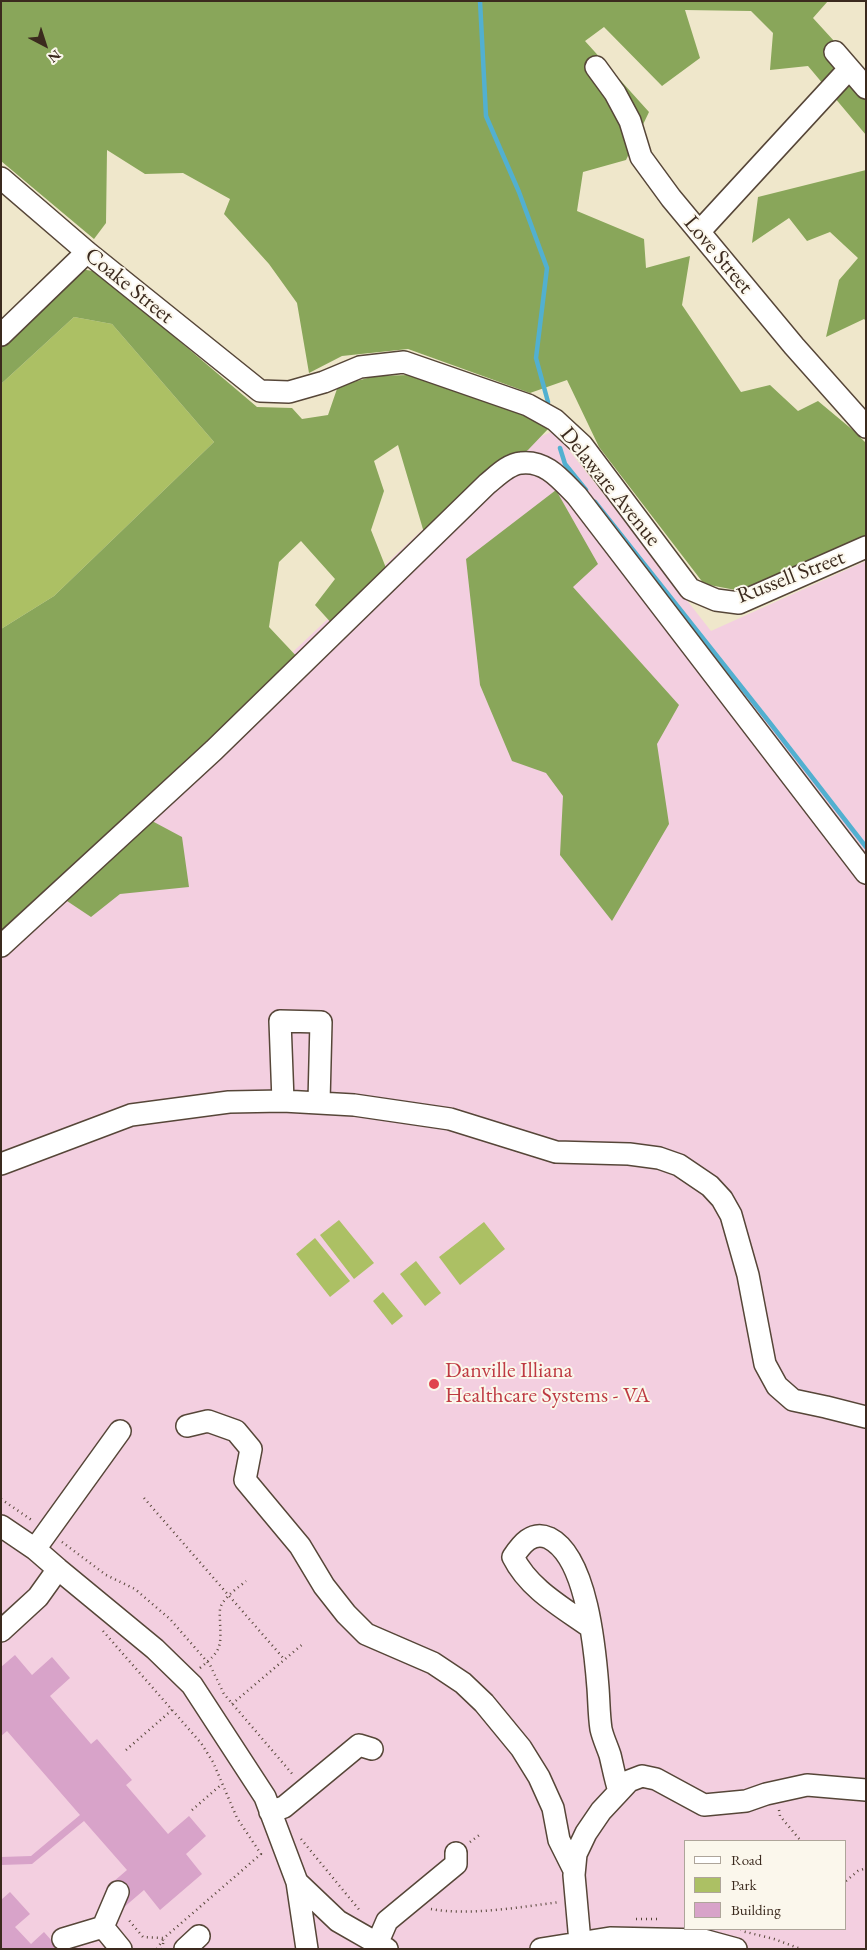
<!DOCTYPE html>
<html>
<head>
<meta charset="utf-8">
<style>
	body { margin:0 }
	#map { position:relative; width:867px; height:1950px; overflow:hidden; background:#efe7cb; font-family:"EB Garamond",serif }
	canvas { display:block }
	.frame { position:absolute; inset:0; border:2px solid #3b2a1e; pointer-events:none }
	.legend { position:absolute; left:684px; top:1840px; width:162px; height:90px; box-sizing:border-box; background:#fbf7ec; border:1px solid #aea59a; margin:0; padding:6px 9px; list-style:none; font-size:15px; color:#3b2a1e }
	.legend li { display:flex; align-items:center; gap:10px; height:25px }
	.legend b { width:25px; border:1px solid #aea59a }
	.north { position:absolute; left:20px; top:20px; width:50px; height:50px; -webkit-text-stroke:4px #fbf7ec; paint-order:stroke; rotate:140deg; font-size:14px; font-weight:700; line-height:20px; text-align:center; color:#3b2a1e }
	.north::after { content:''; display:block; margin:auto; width:18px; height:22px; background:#3b2a1e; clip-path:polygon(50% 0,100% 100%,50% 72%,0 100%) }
</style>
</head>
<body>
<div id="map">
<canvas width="867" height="1950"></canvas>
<div class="frame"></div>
<ul class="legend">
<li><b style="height:6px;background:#fff"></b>Road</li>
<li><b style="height:14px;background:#acc064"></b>Park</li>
<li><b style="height:14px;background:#d8a3c9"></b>Building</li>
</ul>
<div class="north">N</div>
</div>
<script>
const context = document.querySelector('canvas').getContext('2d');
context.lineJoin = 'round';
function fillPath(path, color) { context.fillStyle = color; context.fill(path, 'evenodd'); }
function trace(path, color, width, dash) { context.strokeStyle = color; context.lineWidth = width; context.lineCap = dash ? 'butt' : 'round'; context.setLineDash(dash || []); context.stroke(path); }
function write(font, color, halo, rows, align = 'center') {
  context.font = font + ' "EB Garamond",serif'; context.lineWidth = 4; context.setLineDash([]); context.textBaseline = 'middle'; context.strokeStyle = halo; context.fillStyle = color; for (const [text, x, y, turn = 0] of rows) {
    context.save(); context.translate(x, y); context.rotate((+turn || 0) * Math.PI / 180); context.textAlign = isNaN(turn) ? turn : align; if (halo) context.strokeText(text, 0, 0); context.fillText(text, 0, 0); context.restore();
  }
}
const built = new Path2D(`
	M554,431l157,200 155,-70v1388h-865v-1022l506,-477zM686,1841h160v88h-160z`);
const green = new Path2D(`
	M74,317l38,7 102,118 -160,154 -53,33v-245z
	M339,1220l35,43 -20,16 -34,-44z
	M484,1222l21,27 -45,36 -21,-28z
	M315,1238l35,43 -20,16 -34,-43z
	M416,1261l25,32 -16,13 -25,-32z
	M383,1292l20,24 -11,9 -19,-24z`);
const forest = new Path2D(`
	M1,1h827l-15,17 53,58v59l-58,-69 -38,4 3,-37 -22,-22 -66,-1 15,48 -38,28 -58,-59 -19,14 64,71 -23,48 -43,12 -6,39 67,28 2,29 44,-12 -8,49 59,87 29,-7 28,26 20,-10 36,30 12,12v93l-45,24 -80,31 -37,-7 -105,-137 -32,-67 -37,13 -122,-44 -66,7 -33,17 -12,-70 -28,-39 -45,-50 6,-15 -47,-26 -38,1 -38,-24 -1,73 -12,16 -93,-78z
	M866,170v151l-2,-2 -38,18 13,-57 19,-22 -28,-26 -23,9 -18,-23 -37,25 6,-46z
	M81,269l17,3 159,135 35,1 10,11 26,-4 10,-29 37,-10 34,-1 109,32 30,22 -20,21 -29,19 -74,67 -27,-91 -24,16 10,30 -13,39 17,43 -54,53 -19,-21 20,-26 -34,-38 -22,21 -10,65 31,33 -161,154 43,23 7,50 -69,7 -29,23 -39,-26 -51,47v-309l53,-33 160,-154 -102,-118 -38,-7 -73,67v-39z
	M556,490l42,74 -25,23 106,118 -22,39 12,80 -57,97 -52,-66 3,-59 -17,-23 -34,-12 -32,-76 -14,-126z`);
const stream = new Path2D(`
	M480,1l6,115 33,76 28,76 -11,90 12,44
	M560,448l5,16 21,26
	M595,502l175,221 96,124`);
const building = new Path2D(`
	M15,1655l17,20 20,-18 18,21 -20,18 41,48 6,-5 35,41 -6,5 42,49 21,-18 17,20 -20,18 16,20 -42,36 -16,-20 -21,18 -17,-20 21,-18 -43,-49 -52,43 -31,1v-8l30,-1 49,-41 -73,-84 -6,5v-69z
	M10,1892l20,22 -15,13 16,17 13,-12 15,17h-58v-49z`);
const path = new Path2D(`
	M144,1498l140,161
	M1,1499l32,22
	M62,1542l44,33 29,14 35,30 40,46 14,29 70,82
	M103,1631l98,112 12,19 24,56 24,36 -97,84 -21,-1 -16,-19
	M200,1668c22,-18 21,-21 20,-47 0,-5 -1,-10 1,-15 5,-11 17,-18 25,-25
	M232,1704l72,-61
	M126,1750l46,-40
	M192,1810l30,-26
	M779,1810l1,6 21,25
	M301,1839l60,73
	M470,1842l12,-9
	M846,1881l12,-10 8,-3
	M431,1909c38,7 90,-2 129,-7
	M636,1919h22
	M741,1929l1,2 32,8 27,10
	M157,1949l7,-11
	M162,1949l2,-10`);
const minor = new Path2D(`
	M835,52l31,36
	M596,67l19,26 15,28 11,36 30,41 123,148 72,81
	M1,178l86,74 173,139 29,1 35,-10 36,-15 44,-5 124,43 27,15 27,25 108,144 26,11 23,3 127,-56
	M699,232l150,-163
	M1,335l86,-83
	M1,946l213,-196 273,-266c9,-7 21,-20 34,-21 25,-3 40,17 56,33l289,377
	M283,1101l-3,-80 41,1 -2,80
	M1,1164l130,-49 98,-13 54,-1 71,4 96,14 106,33 73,2 30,4 20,7 31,21 12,13 9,16 17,60 17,89 12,22 16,14 33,7 40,10
	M187,1426l21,-5 28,10 15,18 -6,31 55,66 24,40 22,28 20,20 67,29 30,20 21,20 37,45 18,29 14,31 6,32 15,30
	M1,1526l34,23 23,20 97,80 37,36 73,112 32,85 10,67
	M35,1549l85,-118
	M590,1627c-28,-20 -61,-38 -77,-70 8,-12 19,-27 36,-19 38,19 46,111 49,150 1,13 1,28 3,41 2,9 6,17 9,26 3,12 5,24 9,36
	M1,1631l37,-34 20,-28
	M270,1812l14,-5 75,-62 13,4
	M297,1882l41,39 49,28
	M103,1927l18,22
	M63,1939l40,-12 15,-35
	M580,1942l-6,-67 2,-21 10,-21 15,-22 28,-30 13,-5 14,3 48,26 42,-4 20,-7 41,-9 59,5
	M377,1944l10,-23 69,-57v-11
	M185,1949l14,-13
	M541,1949l69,-11 93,2 33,9`);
const markers = [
	[434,1384,6,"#e0444e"]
];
const streetNames = [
	["Love Street",718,255,50],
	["Coake Street",129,286,39],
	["Delaware Avenue",610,487,51],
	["Russell Street",791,577,-21]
];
const healthNames = [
	["Danville Illiana",445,1371],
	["Healthcare Systems - VA",445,1396]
];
fillPath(built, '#f3cfe0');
fillPath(green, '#acc064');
fillPath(forest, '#89a65a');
trace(stream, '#52b0d0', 4.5);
fillPath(building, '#d8a3c9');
trace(minor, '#564638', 24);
trace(path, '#564638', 2.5, [1, 4]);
trace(minor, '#fff', 21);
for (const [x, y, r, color] of markers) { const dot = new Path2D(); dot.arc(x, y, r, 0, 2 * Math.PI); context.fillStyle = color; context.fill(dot); trace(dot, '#fbf7ec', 2); }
write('22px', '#3b2a1e', '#fbf7ec', streetNames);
write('22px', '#be3a42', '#fbf7ec', healthNames, 'left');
</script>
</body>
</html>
